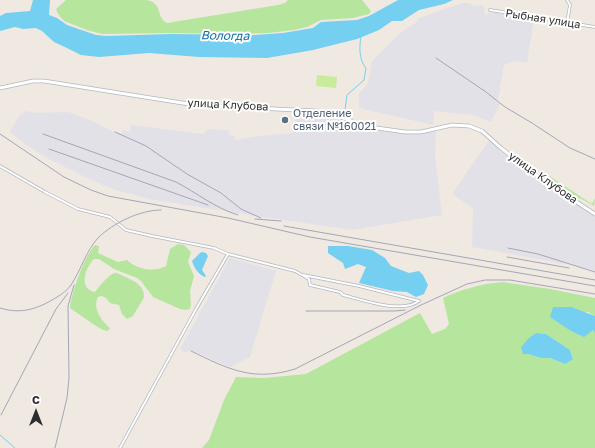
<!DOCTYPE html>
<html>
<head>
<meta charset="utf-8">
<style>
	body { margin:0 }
	#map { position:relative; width:595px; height:448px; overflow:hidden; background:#efe9e1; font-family:"Golos Text",sans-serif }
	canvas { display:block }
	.north { position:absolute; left:16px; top:392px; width:40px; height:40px; -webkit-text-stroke:3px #fff; paint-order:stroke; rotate:0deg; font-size:11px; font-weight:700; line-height:16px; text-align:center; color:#2e2e2e }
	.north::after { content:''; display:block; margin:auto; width:14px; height:18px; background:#2e2e2e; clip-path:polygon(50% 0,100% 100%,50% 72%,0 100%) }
</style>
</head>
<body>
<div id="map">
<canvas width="595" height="448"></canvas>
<div class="north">С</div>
</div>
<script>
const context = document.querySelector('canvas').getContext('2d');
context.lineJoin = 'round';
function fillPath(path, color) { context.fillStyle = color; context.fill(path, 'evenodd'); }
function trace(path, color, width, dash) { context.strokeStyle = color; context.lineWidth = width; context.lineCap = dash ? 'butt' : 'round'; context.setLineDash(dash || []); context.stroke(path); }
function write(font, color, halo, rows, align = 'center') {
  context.font = font + ' "Golos Text",sans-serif'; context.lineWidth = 4; context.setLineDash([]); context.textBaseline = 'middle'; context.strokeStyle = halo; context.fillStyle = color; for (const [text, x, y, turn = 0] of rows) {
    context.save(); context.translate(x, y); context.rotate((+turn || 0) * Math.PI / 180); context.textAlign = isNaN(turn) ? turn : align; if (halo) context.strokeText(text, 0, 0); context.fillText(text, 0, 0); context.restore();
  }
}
const industrial = new Path2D(`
	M462,3h7v1h3v2l10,-1 2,3 1,7 6,-3 43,7 -7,44 -13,-2 -10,4 -6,34 -2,2 4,3 -9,18 -18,-7 -39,-4 -1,14 -74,-17v-15l9,-9 4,-23 27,-27 19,-13 -1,-2z
	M25,111l11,2 32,-1 22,8 22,11 10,3 1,-4 7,2 1,-7 72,9 5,-5 21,1v5l6,1v4l16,-3 41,-4 6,-22 29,4 31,12 9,2 48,5 21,-4 -1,26 7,59 -90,15 -89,-13 -114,-18 -33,-9 -23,-9 -50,-25 -19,-13 -14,-11 9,-16z
	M490,139l11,10 94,66v56l-30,-9 -1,2 -62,-12 -30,-5 1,-39 -21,-14z
	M230,258l46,13 -26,86 -20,10 -40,-17 -5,3 -5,-4z`);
const green = new Path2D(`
	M66,0h80c18,3 9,17 21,23l111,-18 7,-2 3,-3h74l9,11 -2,3 -16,4 -32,2 -14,7 -13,3 -26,3 -30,1 -68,-1 -68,1 -15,-4 -23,-9 -6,-7 -2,-5z
	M543,172l49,32 3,-6 -1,8 -14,-8 -4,1 -34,-22 -1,-2z
	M178,244l6,1 7,7 -3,10 6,14 -4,15 1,14 -1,4 -5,1 -5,-1 -27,-12 -12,-16 -4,-3 -23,-9 -15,-10h-5c-9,9 -16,30 1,33 4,-5 14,-18 20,-19 3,0 6,2 8,3 9,4 22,9 21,21 -1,3 -9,15 -11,19l-6,3 -5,-5 -3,-9 -9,-2c-3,-4 -7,-9 -12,-6 -6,12 4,24 12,31l-2,3 -5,-1 -10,-6 -23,-16c1,-15 15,-53 25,-63l4,1 -1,7 20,9 9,-2c9,9 27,13 39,6l4,-17z
	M502,282l48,7 45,9v18l-7,-4 -38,5 9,5 35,8 1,3v115h-393l7,-8 15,-40 12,-23 28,1 42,-4 114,-61 12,21 13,-5 4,-5 -6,-26c19,-9 38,-14 59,-16zM536,333l10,1 24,16 3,8 -8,6 -15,-6h-9l-13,-4 2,-17z`);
const pitch = new Path2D(`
	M317,75l20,2 -1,11 -20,-2z`);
const water = new Path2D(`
	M33,0h17l-1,15 8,3 10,7 29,10 10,1 64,-2 85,1 28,-2 30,-5 8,-6 36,-2 12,-4 29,-16h55l-9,4 -25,6 -17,11h-10l-13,9 -22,9 -44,11 -46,8 -68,-1 -50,-4 -50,4 -18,-2 -14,-7 -13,-6 -12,-11 -6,-3 -13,1 -8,-2 -15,4v-15l6,-3 24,-2z
	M328,246h20l24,4 13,8 6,8 18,7 10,-2 4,4 5,10 -4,9 -8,3 -9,-5 -14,-1 -34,-8 7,-16 -8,-3 -13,5 -2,-6 -15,-10z
	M202,252l4,1 2,3 -6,14 4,6 -1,1c-7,-3 -11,-9 -13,-16l8,-8z
	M553,307h18l24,9v17l-2,-3 -9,7 -13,-6 -21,-14z
	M536,333l10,1 24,16 3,9 -8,5 -15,-6h-9l-13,-4h-5l-2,-7 9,-10z`);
const stream = new Path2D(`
	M345,110l2,-15 17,-15 2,-12c-7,-8 -7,-21 -5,-31
	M0,435l15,13`);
const street = new Path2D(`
	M490,10l105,17
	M567,23l3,-18 -3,-5
	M0,166l45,26 33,17 32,8 16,13 26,6 62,12 14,6 67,17 14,8 1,6 30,7 3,3c20,5 58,19 76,6l-60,-15 -56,-11
	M120,448l76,-139 32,-55`);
const secondary = new Path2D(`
	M0,88l33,-7h11l151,24 121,6 20,4 27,11 42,6h16l31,-7 17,1 13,5 19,17 40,31 54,35`);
const rail = new Path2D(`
	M436,58l50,34 19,15 27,16 38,25 25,11
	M115,132l31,14 41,28 34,19 20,16 20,9
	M0,134l64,43 27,13 17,6 120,22 82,19 285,49
	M43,134l133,48c21,11 39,26 62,33
	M49,149l159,56
	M255,219l26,2
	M284,226l311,54
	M508,248l30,6 57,18
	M507,257l62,11
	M0,308c19,6 35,2 52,-8 7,-4 14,-8 19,-15 10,-15 15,-34 27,-47 15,-15 42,-28 63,-28
	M306,311h89l10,-1
	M191,351c37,18 62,31 104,18l126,-64 46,-21 18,-4h25l85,14
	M1,415l55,-106 12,-16
	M55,448l12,-50 2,-20 -1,-72 6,-21`);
const markers = [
	[285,120,4,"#5c6f8a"]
];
const streetNames = [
	["Рыбная улица",543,19,9],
	["улица Клубова",228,105,3],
	["улица Клубова",543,178,35]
];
const serviceNames = [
	["Отделение",293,114],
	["связи №160021",293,127]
];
const waterNames = [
	["Вологда",225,36,1]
];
fillPath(industrial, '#e3e1e8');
fillPath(green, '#b6e59e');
fillPath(pitch, '#c9ec9a');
fillPath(water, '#75cff0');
trace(stream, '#75cff0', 1);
trace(street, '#b4b7c1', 3.5);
trace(secondary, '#b4b7c1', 4.5);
trace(street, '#fff', 2);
trace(secondary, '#fff', 3);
trace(rail, '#a3a6b8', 1);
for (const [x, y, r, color] of markers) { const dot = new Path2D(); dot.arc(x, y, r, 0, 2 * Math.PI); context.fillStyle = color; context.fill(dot); trace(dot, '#fff', 1.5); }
write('11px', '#2e2e2e', '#fff', streetNames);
write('11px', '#4e5e75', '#fff', serviceNames, 'left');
write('italic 12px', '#0d6fa3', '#fff', waterNames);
</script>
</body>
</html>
